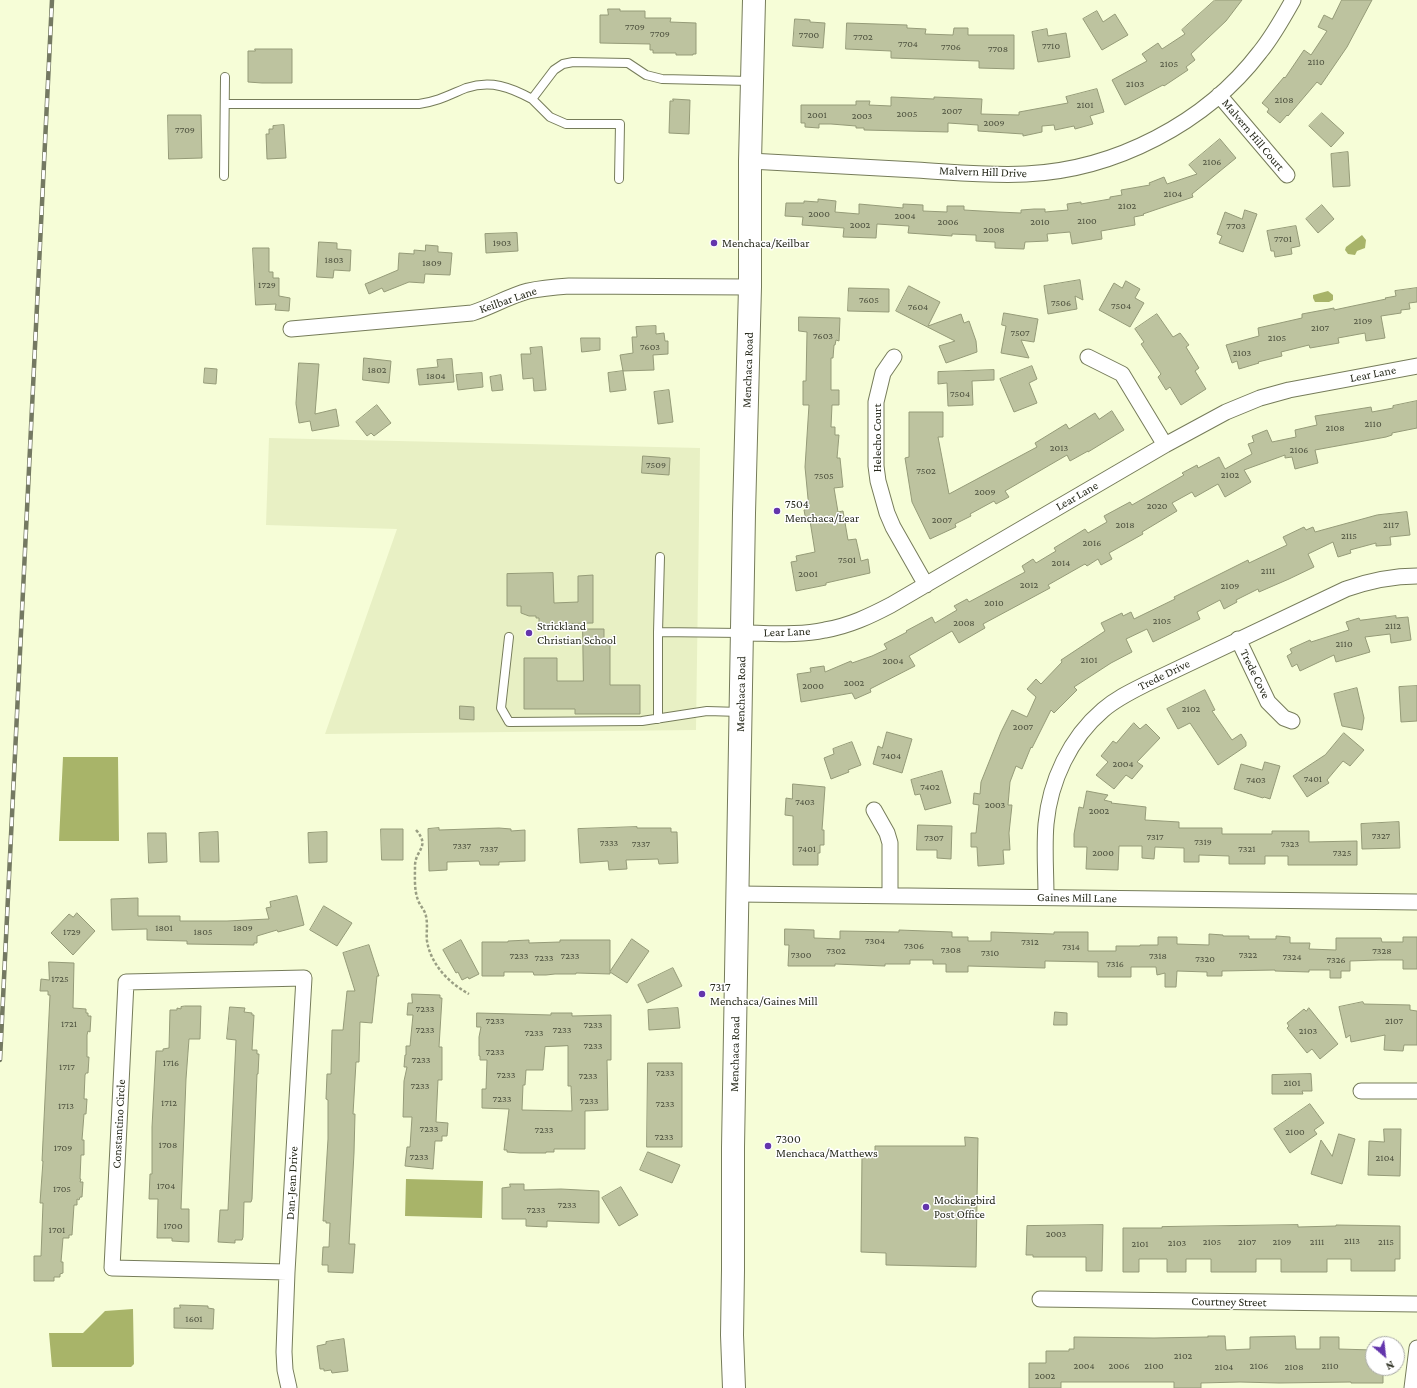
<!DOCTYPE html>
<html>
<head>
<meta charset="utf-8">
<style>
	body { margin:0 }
	#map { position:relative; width:1417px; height:1388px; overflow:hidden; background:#f6fdd7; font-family:"Crimson Pro",serif }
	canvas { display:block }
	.north { position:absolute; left:1365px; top:1336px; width:40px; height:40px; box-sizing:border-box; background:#fff; border:1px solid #a9aaa5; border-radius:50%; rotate:152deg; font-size:11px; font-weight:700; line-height:16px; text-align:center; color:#282b1d }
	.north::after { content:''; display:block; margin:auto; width:14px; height:18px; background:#6335ac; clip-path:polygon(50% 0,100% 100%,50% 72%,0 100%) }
</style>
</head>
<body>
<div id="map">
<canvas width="1417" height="1388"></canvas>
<div class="north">N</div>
</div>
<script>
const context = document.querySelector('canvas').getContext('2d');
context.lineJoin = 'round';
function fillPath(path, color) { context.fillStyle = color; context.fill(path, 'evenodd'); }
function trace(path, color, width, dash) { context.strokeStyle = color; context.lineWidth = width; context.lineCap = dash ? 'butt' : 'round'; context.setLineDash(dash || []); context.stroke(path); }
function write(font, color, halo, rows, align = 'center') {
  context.font = font + ' "Crimson Pro",serif'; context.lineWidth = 3; context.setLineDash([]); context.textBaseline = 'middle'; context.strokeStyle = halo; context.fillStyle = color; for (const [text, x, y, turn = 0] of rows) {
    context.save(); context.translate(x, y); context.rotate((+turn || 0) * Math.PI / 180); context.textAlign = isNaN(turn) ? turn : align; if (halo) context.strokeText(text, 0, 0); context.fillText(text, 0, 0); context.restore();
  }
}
const built = new Path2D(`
	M269,438l431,10 -4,282 -371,4 72,-205 -131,-4z`);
const water = new Path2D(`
	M1362,235l4,5 -1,8 -8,3 -2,4 -7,-1 -3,-4 1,-3z
	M1328,291l5,4v5l-4,2h-14l-2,-4v-3z
	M63,757h55l1,84h-60z
	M406,1179l77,2 -1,37 -77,-2z
	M133,1309l1,55 -3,3h-79l-3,-34h34l22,-22z`);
const building = new Path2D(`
	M1215,0h27l-16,21 -35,33 4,6 -9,7 2,3 -24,16 -1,-1 -38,20 -13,-25 35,-19 -5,-7 16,-11 4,6 23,-15 -3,-4z
	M1342,0h30l-25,47 -26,38 -4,-3 -29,34 -1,-1 -7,8 -13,-11 2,-3 -7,-6 22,-26 1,1 19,-28 7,5 16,-24 -9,-4 6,-12 8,4z
	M608,9h12v2h25v7h26l-1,4 26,1v31h-3v1h-17v-2h-23v-3h-3v-6l-50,-1v-28h8z
	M1097,11l6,11 12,-8 13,21 -26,15 -19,-31z
	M795,19l15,1v2l15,1 -2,25 -30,-2z
	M847,23l60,2v3l19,1 -1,5 28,1 1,-7h14v7h46v34l-35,-1v-7l-88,-3v-7l-45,-2z
	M1047,29l1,7 18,-3 4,24 -32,5 -6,-30z
	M255,49h37v34h-30l-14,-1v-31h7z
	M1097,89l7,23 -14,4 3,8 -18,5 -1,-3 -19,4 -1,-5 -12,1v6l-19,4v-2l-45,-3v-6l-30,-2v9l-84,-2v-2h-8v-2l-25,-2h-12v4l-14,-1v-4h-4v-18h55v-4h14l-1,4 22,1v-9l43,2v-2l48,2 -1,15 38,1v-3l49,-9 -2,-6z
	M673,99l17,1 -1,34 -20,-1 1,-32h3z
	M1322,113l22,20 -13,14 -22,-21z
	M168,115h33l1,43 -33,1z
	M284,125l2,33 -19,1 -1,-25h3v-5h4v-3z
	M1220,139l16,19 -44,36 1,3 -50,17 1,1 -10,2 1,8 -34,6 1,8 -30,5 -2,-12 -23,2 1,7 -23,1 -1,7 -29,-1v-6l-19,-1v-6l-24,-1v2l-44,-3 1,-7 -32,-2 -1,14 -33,-1 1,-9 -42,-3 1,-8 -18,-1 1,-13h18v-2l14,1v-3l18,2 -1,11 24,2v-10l44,4v-4l20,1v6l24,1v-6h17v4l34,2 23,1v-3l13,-1h11v3l23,-2 -1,-6 14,-2v2l29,-5v-2l12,-2 -1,-5 29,-5 -1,-2 15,-6 3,7 30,-10 -8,-9z
	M1348,152l2,34 -17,1 -2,-33z
	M1322,205l12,14 -16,14 -12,-14z
	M1245,210l12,4 -14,38 -24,-9 3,-7 -5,-2 8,-22 17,7z
	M1296,226l4,20 -9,2 1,6 -17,3 -1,-6h-3l-4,-20z
	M517,233l1,18 -32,2 -1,-19z
	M319,242l18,1v6l14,1 -1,21 -16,-1 -1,8 -16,-1z
	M426,245l12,1v6l14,1 -2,22 -25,-1 -1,9 -15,-1 -25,10 -2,-4 -13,6 -4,-10 33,-14 1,-17 15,1v-4l11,1z
	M253,248h16v24h4v6h6v18l11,2 -1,13 -14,-1 1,-6 -20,1z
	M1080,280l3,20 -8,-4 2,13 -29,5 -4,-28z
	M1126,281l14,8 -5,9 9,5 -14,24 -31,-17 15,-27 8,5z
	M909,286l31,16 -12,24 33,-12 3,9 5,-2 7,20 1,11 -31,11 -7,-17 16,-5 -59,-30z
	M849,288l40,1v23l-41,-1z
	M1417,288v14l-8,1 1,6 -9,1v3l-20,3 4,22 -19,3 -1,-8 -27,5 1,5 -29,5 -1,-3 -28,7 1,4 -24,6 1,1 -20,6 -2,-8 -5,2 -6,-18 33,-9 -1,-8 44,-10v-4l32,-6v2l52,-11 -1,-1 11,-2 -1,-5z
	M1004,313l34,6 -4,23 -13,-2 8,18 -28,-5 5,-27 -4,-1z
	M1157,314l16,23 7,-4 9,12 -3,2 13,21 -4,3 11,18 -25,16 -11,-18 -4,3 -8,-13 3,-3 -20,-30 3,-2 -9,-13z
	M799,317l41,1 -1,23 -3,-1 -1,5h-1l-1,13h-2v32h8v15h-7l-1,22h4v8h4l-2,23h3l3,29 -9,1 4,24 5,-1 5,29 8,-1 5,22 7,-2 2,14 -44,10v2l-30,6 -5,-29 6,-1 -1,-5 19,-4 -5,-31h-4l-2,-11 5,-1 -4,-42 4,-62h-6v-24h3l1,-49 -8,-1z
	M656,326v8l8,-1 1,8h3v13l-15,1 1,15 -31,1 -3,-16 13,-2 -1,-16h5l-1,-10z
	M581,338h19v12l-18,2z
	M542,347l4,43 -12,1 -1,-13 -10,1 -2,-25h10l-1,-6z
	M364,358l27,3 -2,22 -26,-3z
	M452,359l2,23 -35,3 -2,-16 21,-2 -1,-7z
	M299,363l20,1 -4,50 21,-5 3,17 -27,5 -2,-10 -11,2 -3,-19z
	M1032,366l5,13 -8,4 8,20 -23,9 -14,-33z
	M205,368l12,1 -1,15 -12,-1z
	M994,370v10l-22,1 1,24 -25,1 -1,-23 -9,1v-12z
	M623,371l3,19 -16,2 -2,-19z
	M482,373l1,14 -25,3 -2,-15z
	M501,375l2,15 -11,1 -2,-14z
	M669,390l4,32 -15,2 -4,-32z
	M1417,401v27l-25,5v2l-6,2 -71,13 3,13 -23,6 -3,-12 -7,1v-3l-41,15 7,12 -26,15 -7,-13 -23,13 -3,-5 -20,11 5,8 -35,21 1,2 -34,19 3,6 -11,6 -3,-6 -11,7 -2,-2 -37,21 2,3 -67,36 2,4 -26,15 -7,-12 -43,25 6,10 -45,23 1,3 -16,7 -3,-6 -51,9 -4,-28 14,-2 -1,-4 14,-2 1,6 26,-11 1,2 20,-7 15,-7 -3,-5 23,-12 -1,-1 26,-14 3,6 22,-13 -3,-4 13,-7 2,3 56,-30 -3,-6 11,-7 3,4 20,-12 -2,-3 31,-19 3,4 19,-11 -3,-6 26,-14 2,3 52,-30 -2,-2 15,-8 1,3 21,-11 6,12 27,-15 -4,-10 6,-2 -2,-6 15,-6 5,12 24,-5 -1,-7 22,-5 -2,-9 56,-9 1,5 21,-4v-2z
	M377,405l14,18 -17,13 -3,-3 -4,3 -11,-14z
	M1112,411l12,19 -36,22v-1l-18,10 -3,-6 -62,36 4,6 -13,7 -2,-3 -24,13 1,2 -16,8 1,3 -26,12 -18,-37 -7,-44 4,-1v-45h34v25h-5l11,57 88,-47 -2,-4 31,-19 3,5 26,-16 4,6z
	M643,456l27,2 -1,17 -27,-2z
	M1407,512l3,23 -20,2 1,8 -15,1v-3l-26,7 1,3 -13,4 -5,-15 -25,12 6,13 -25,12 -30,13 -1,-3 -22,11 1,2 -13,7 -4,-9 -23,12 3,7 -47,23 -6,-13 -21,10 6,13 -21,11 -37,24 3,3 -23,23 -3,-3 -19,38 -1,-1 -9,22 -6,-3 -6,16 -2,23h4l-3,28 1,17h-7l1,14 -26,2 -1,-19h-6v-14h5l3,-28 -6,-1 1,-11 6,1 1,-12 20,-50 11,-22 15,7 9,-20 -9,-8 9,-10 5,5 21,-22 -1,-2 44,-29 -4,-8 21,-10 1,3 8,-4 3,7 41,-20 -1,-2 74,-37 1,3 38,-18 -4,-8 21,-10 2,3 7,-3 2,5 62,-17z
	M553,573l1,30 24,-1v-26l15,-1v48l-54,1v-6h-3v-2h-7l-8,-3v-7h-14v-32z
	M1396,616v2l12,-1 3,23 -20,3 -1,-9 -25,3 5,15 -34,10 -2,-7 -34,16 -3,-7 -5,3 -5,-11 5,-3 -2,-4 20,-9 1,2 38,-12 -3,-8 13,-4 1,2z
	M583,629h21v10h6v46h30v29h-65v-5h-51v-51h33v23h26z
	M1417,686v35l-16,1 -2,-35z
	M1357,688l7,30 -2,12 -20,-4 -8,-32z
	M1205,690l10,20 -3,1 20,29 9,-6 5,8v4l-28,19 -28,-42 -12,6 -11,-20z
	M460,706l14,1v13l-14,-1z
	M1134,723l6,6 6,-5 14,14 -23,24 6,4 -11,13 -6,-4 -12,14 -18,-14 12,-13 -7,-6 12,-15 3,2z
	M887,732l25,7 -10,34 -29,-9 5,-18 4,2z
	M1344,733l20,17 -14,16 -7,-5 -16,19 2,3 -22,14 -14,-21 32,-21z
	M852,742l9,23 -13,5 1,2 -18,7 -7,-21 10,-4 -1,-5z
	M1265,762l15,4 -10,33 -6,-2 -1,1 -29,-9 7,-25 21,6z
	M942,771l9,32 -26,7 -5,-16 -5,1 -4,-15z
	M793,784l32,3 -3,43h2v15h-4v8h-2v12h-25v-49l-8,-1 1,-17 6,1z
	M1087,791l21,4 -4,5 8,2 -1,1 35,4 -1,13 34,2v6h43v6h50v-3h37v11l48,-1v24h-69v-9h-23v8h-36v-8l-30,-1v7h-15v-14l-29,-1 -1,12 -12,-1v-12h-23l-1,24 -32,-1 1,-22h-13v-13l5,-27 4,1z
	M1399,822l1,26 -38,1 -1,-25z
	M918,825l34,1 -1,33 -14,-1v-8h-20z
	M637,827v1h34v4h6l1,31 -19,1 -1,-5 -32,1 1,9 -18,1 -1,-9 -28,2 -2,-34z
	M439,828v2l60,-2 12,1v2l14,-1v31l-26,1v3h-19l-1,-4 -32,1v8l-18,1 -1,-42z
	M381,829h22v31h-21z
	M218,832l1,30h-19l-1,-29z
	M327,832v30l-18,1 -1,-30z
	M148,833h18l1,29 -18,1z
	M297,896l7,29 -26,7 -1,-2 -20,6v7h-3v2l-67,-1v-3l-40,-1v-11l-35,1 -1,-31 27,-1v18h42v5h47l42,-2 -3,-11 5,-1 -1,-5z
	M324,906l28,17 -15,23 -27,-16z
	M77,913l18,18 -22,24 -22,-22 18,-19 4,3z
	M785,929l29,1v8l26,1v-8l59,1v-2l53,2v5h16v4h23v-9l63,2v-2h34v19h28v-5h24v-1h18v-8h19v7l32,1v-11l14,1v1h26v3h27v-3l14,1v6h20l-1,6 27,1v-12h45l1,4h21v-5h14v32h-14v-9h-24l-29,1v10h-9v7h-11v-8h-21v2l-34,-1v-1l-53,1v5h-15v-4l-30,-1 -1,16h-11v-14l-8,2 -1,-8h-25v10h-33v-15l-53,-1v7l-77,-2v6h-22v-8h-13v-4h-23v4h-25v2l-50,-2v2h-47l1,-21h-4z
	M632,939l17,12 -22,32 -17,-11v2l-34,-1v1h-21l-9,1h-12l-1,-3h-29v4h-22v-34h26v-1l21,-1v3l31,-1v-2h50v31z
	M461,940l18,34 -10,5 -1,-2 -6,3 -4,-8 -2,1 -13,-23z
	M369,945l10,31h-2l-5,47 -12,-1 -1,40h-3l-3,52h2l-1,39 -5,91h6l-2,29 -25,-1v-7h-6l1,-18h6l1,-24h-4v-2h-3l5,-82v-39l-2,-1 1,-25h4l1,-44h11l4,-39h8l-12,-38z
	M49,962l25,1 -1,45 13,1v4h2v3h3l-1,16 -2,-1 -1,4v22h2l-1,16h-2l-1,2 -1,24h3l-1,15h-2l-2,26h2v15h-3l-1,24h1l-1,3h3l-1,15h-2l-1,3 -2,-1v6h-3l-2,30h-3v3h-6l-2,24h2v11l-3,1v3h-6v4h-20v-25h7l2,-53h-3l3,-42h-1l8,-166h-2v-4h-8l1,-12 8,1z
	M673,968l9,18 -35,17 -9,-18z
	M412,994l28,1v3h2l-3,49h3v33h-4l-2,42 12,1 -1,13h-5v5h-7l-2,28 -28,-3 2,-19h3l2,-30h-9l1,-36 3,-14h-3l1,-12h1v-9h4l3,-31h-6l1,-12h4z
	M1363,1002l1,2 46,1v5l7,1v34h-13l-1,6 -19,-1 1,-15 -34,7 -1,-7 -4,3 -7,-31z
	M185,1006h16l-1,33h-11l-3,40 -5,130h8v33l-17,-1v-3h-15l1,-39h-9l1,-25h2v-47l4,-76h7v-2l6,-1 1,-38h7v-2l4,1v-2z
	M230,1007l15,1 -1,4 8,1v2h2l-2,35h5v4h2l-1,20h-1l-5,125 -1,3h-7l-1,35 -1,3h-7v3l-17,-1 2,-32h8l8,-170 -9,-1z
	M678,1008l2,20 -31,2 -1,-20z
	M1309,1008l29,36 -18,15 -8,-10 -5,4 -20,-25 2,-2 -2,-3 17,-14 2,2z
	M1055,1012l12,1v12h-13z
	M477,1013l74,2v-2h21v3l39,-1v45h-4l1,50 -23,1v38h-31v3h-8v1h-26l-13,-1v-2h-3l5,-41 -27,-1v-19h4l1,-29h-7v-4h-1v-19l2,-10h-4zM568,1046v40h3l1,25 -50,-1 1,-25h2l1,-15h17l2,-23z
	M648,1063h34v84h-35z
	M1311,1074l1,17h-10l1,3h-31v-19z
	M1310,1104l14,19 -10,7 3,4 -27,19 -16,-24z
	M1384,1129h17l-1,47 -32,-1 1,-34 15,1z
	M1339,1134l16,5 -13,45 -31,-10 10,-34 11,16z
	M965,1137l13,1 -2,129 -90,-2v-12l-25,-1 1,-98h13v-8h90z
	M648,1152l32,13 -8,18 -32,-13z
	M510,1184h14v6l37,-1 38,2v32l-52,-2v6l-21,-1v-7h-24v-31l8,-1z
	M621,1187l17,28 -19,11 -17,-28z
	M1103,1225l-1,46h-16v-14h-53v-2h-7l1,-29z
	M1298,1225v2l38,-1v-1l64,1v33h-5v12h-44v-12h-24v13h-46v-13h-25v13h-45v-13h-25v13h-19v-13h-28v13h-16v-44h39v-1z
	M180,1305l28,1v2l6,1 -1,20 -39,-1v-20h6z
	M1208,1336h17l1,14 24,-1v-12l45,-1 1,13h24v-12h19v12l34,1v18h10v15h-32v-1l-72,1 -39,-1 -39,1v5h-27v-6h-113v6h-32v-25h17v-12h23v-2h5v-12l80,1 54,-1z
	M344,1339l4,32 -16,2 -1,-3 -7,1v-2h-4l-3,-23 9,-2v-2z`);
const path = new Path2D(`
	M416,830c15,17 -1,20 -1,36 0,11 -1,24 3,34 2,6 7,10 8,16 2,9 0,17 1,25 4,24 22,42 42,53`);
const service = new Path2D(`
	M532,99l18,18 16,7h54l-1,55
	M225,104h194c20,-3 30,-9 47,-16 25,-8 44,-1 66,11l22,-29 9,-6 10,-2 55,1 18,12 16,4 89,2
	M224,176l1,-99
	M658,632l83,1
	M509,637l-8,71 8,14 133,-1 65,-10 33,1
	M658,719v-87l2,-75`);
const minor = new Path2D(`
	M1219,95l68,80
	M750,161c55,3 111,6 166,9 36,2 73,6 110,4 89,-4 180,-51 234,-122 13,-16 23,-34 33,-52
	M291,329l181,-16c19,-6 37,-17 56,-22 14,-3 27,-4 41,-5l181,1
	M894,357l-11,16 -7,29v64l2,15 9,32 6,14 33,58
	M1088,357l34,17 43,71
	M743,633c27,0 55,3 82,-3 24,-4 45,-14 66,-25l274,-160 61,-33 34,-14 29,-8 128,-24
	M1238,639l30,63 16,16 8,3
	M874,810l13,23 3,10v52
	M738,894l679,8
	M1046,897c0,-24 -2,-49 0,-73 4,-43 24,-86 57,-114 14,-12 29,-19 45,-27l198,-94c23,-8 47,-13 71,-13
	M1361,1091h56
	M287,1272l-175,-4 14,-286 178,-4 -17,294 -3,80 1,18 4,18
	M1040,1299l377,5
	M1412,1388l5,-40`);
const secondary = new Path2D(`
	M734,1388l-2,-53 1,-65v-123l11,-634 6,-226v-126l4,-161`);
const rail = new Path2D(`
	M0,1060l52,-1060`);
const markers = [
	[714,243,4,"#6335ac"],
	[777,511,4,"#6335ac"],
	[529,633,4,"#6335ac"],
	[702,994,4,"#6335ac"],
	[768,1146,4,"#6335ac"],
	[926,1207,4,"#6335ac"]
];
const numberNames = [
	["7709",635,27],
	["7709",660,34],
	["7700",809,35],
	["7702",863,37],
	["7704",908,44],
	["7710",1051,46],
	["7706",951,47],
	["7708",998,49],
	["2110",1316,62],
	["2105",1169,64],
	["2103",1135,84],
	["2108",1284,100],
	["2101",1085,105],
	["2007",952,111],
	["2005",907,114],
	["2001",817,115],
	["2003",862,116],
	["2009",994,123],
	["7709",185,130],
	["2106",1212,162],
	["2104",1173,194],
	["2102",1127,206],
	["2000",819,214],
	["2004",905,216],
	["2100",1087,221],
	["2006",948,222],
	["2010",1040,222],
	["2002",860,225],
	["7703",1236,226],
	["2008",994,230],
	["7701",1283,239],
	["1903",502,243],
	["1803",334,260],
	["1809",432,263],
	["1729",267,285],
	["7605",869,300],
	["7506",1061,303],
	["7504",1121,306],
	["7604",918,307],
	["2109",1363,321],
	["2107",1320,328],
	["7507",1020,333],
	["7603",823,336],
	["2105",1277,338],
	["7603",650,347],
	["2103",1242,353],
	["1802",377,370],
	["1804",436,376],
	["7504",960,394],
	["2110",1373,424],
	["2108",1335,428],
	["2013",1059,448],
	["2106",1299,450],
	["7509",656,465],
	["7502",926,471],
	["2102",1230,475],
	["7505",824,476],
	["2009",985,492],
	["2020",1157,506],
	["2007",942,520],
	["2018",1125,525],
	["2117",1391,525],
	["2115",1349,536],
	["2016",1092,543],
	["7501",847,560],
	["2014",1061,563],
	["2111",1268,571],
	["2001",808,574],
	["2012",1029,585],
	["2109",1230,586],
	["2010",994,603],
	["2105",1162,621],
	["2008",964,623],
	["2112",1393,626],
	["2110",1344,644],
	["2101",1089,660],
	["2004",893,661],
	["2002",854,683],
	["2000",813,686],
	["2102",1191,709],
	["2007",1023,727],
	["7404",891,756],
	["2004",1123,764],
	["7401",1313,779],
	["7403",1256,780],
	["7402",930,787],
	["7403",805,802],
	["2003",995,805],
	["2002",1099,811],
	["7327",1381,836],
	["7317",1155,837],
	["7307",934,838],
	["7319",1203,842],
	["7333",609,843],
	["7337",641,844],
	["7323",1290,844],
	["7337",462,846],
	["7337",489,849],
	["7401",807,849],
	["7321",1247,849],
	["2000",1103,853],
	["7325",1342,853],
	["1801",164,928],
	["1809",243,928],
	["1729",72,932],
	["1805",203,932],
	["7304",875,941],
	["7312",1030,942],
	["7306",914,946],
	["7314",1071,947],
	["7308",951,950],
	["7302",836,951],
	["7328",1382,951],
	["7310",990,953],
	["7300",801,955],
	["7322",1248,955],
	["7233",519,956],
	["7233",570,956],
	["7318",1158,956],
	["7324",1292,957],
	["7233",544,958],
	["7320",1205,959],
	["7326",1336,960],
	["7316",1115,964],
	["1725",60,979],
	["7233",425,1009],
	["7233",495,1021],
	["2107",1394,1021],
	["1721",69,1024],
	["7233",593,1025],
	["7233",425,1030],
	["7233",562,1030],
	["2103",1308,1031],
	["7233",534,1033],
	["7233",593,1046],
	["7233",495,1052],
	["7233",421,1060],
	["1716",171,1063],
	["1717",67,1067],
	["7233",665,1073],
	["7233",506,1075],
	["7233",588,1076],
	["2101",1292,1083],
	["7233",420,1086],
	["7233",502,1099],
	["7233",589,1101],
	["1712",169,1103],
	["7233",665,1104],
	["1713",66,1106],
	["7233",429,1129],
	["7233",544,1130],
	["2100",1295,1132],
	["7233",664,1137],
	["1708",168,1145],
	["1709",63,1148],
	["7233",419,1157],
	["2104",1385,1158],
	["1704",166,1186],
	["1705",62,1189],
	["7233",567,1205],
	["7233",536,1210],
	["1700",173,1226],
	["1701",57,1230],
	["2003",1056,1234],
	["2113",1352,1241],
	["2105",1212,1242],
	["2107",1247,1242],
	["2109",1282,1242],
	["2111",1317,1242],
	["2115",1386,1242],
	["2103",1177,1243],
	["2101",1140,1244],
	["1601",194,1319],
	["2102",1183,1356],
	["2004",1084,1366],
	["2006",1119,1366],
	["2100",1154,1366],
	["2106",1259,1366],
	["2110",1330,1366],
	["2104",1224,1367],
	["2108",1294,1367],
	["2002",1045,1376]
];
const streetNames = [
	["Malvern Hill Court",1253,135,50],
	["Malvern Hill Drive",983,172,2],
	["Keilbar Lane",508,300,-19],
	["Menchaca Road",748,370,-88],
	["Lear Lane",1373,374,-11],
	["Helecho Court",877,438,-90],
	["Lear Lane",1077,496,-30],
	["Lear Lane",787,632,-2],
	["Trede Cove",1255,674,64],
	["Trede Drive",1164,675,-26],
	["Menchaca Road",741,694,-89],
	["Gaines Mill Lane",1077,898,1],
	["Menchaca Road",735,1054,-89],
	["Constantino Circle",119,1124,-87],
	["Dan-Jean Drive",292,1183,-87],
	["Courtney Street",1229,1302,1]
];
const poiNames = [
	["Menchaca/Keilbar",722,243],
	["7504",785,504],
	["Menchaca/Lear",785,518],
	["Strickland",537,626],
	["Christian School",537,640],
	["7317",710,987],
	["Menchaca/Gaines Mill",710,1001],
	["7300",776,1139],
	["Menchaca/Matthews",776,1153],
	["Mockingbird",934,1200],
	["Post Office",934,1214]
];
fillPath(built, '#e8f0c4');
fillPath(water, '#a8b469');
fillPath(building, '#bdc39f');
trace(building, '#959b78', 1);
trace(service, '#767c5a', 10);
trace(minor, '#767c5a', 17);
trace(secondary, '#767c5a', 24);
trace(path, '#999e83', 2.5, [3, 2]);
trace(service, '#fff', 8);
trace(minor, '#fff', 15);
trace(secondary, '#fff', 22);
trace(rail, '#747962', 4.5);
trace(rail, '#fff', 3, [9]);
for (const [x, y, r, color] of markers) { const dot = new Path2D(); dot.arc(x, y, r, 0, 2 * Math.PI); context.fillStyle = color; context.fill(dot); trace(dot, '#fff', 1.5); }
write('10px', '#4d513e', null, numberNames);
write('12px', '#282b1d', '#fff', streetNames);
write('12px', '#282b1d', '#fff', poiNames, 'left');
</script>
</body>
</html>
